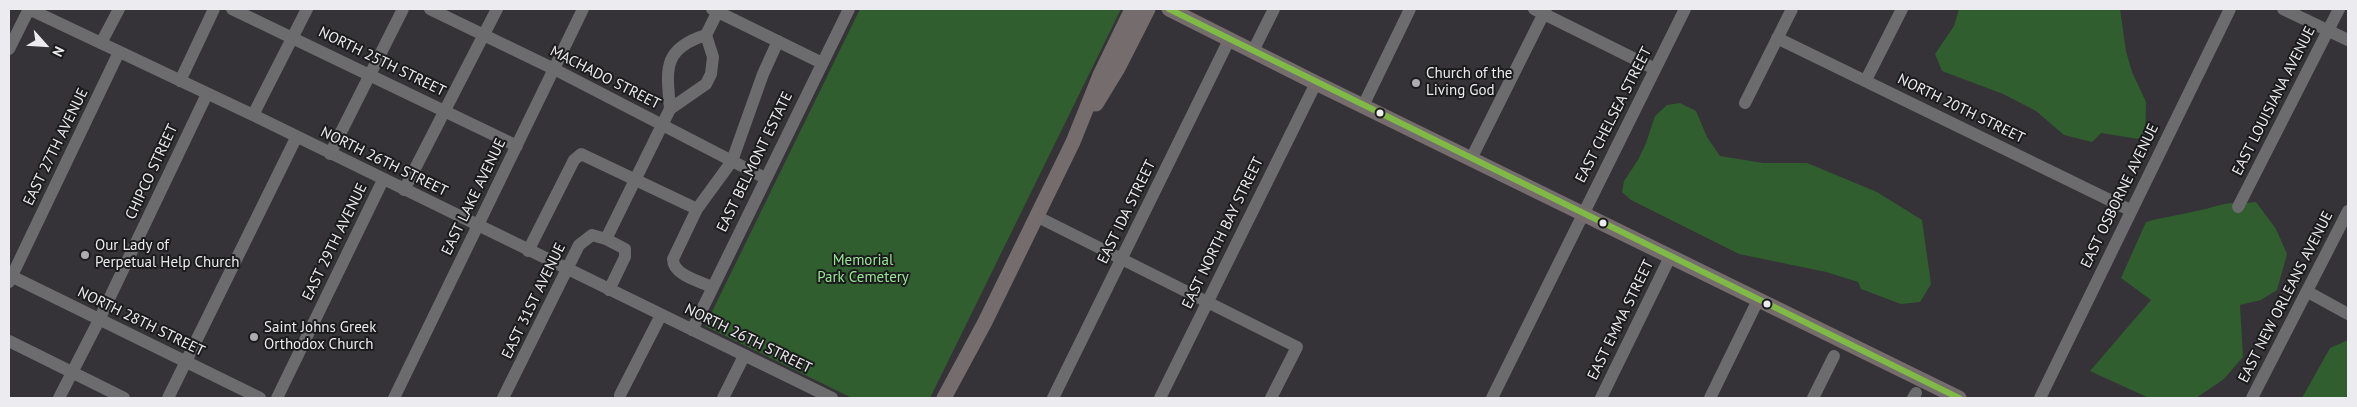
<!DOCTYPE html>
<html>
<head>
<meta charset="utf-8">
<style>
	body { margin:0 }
	#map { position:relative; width:2357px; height:407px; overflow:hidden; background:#353337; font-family:"PT Sans",sans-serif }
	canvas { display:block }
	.frame { position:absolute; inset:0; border:10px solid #ecebef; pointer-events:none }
	.north { position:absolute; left:20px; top:20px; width:50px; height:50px; -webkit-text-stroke:4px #1b1b1d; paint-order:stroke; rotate:116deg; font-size:14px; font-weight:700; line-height:20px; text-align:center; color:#ecebef }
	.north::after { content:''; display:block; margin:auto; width:18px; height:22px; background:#ecebef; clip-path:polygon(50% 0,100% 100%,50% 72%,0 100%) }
</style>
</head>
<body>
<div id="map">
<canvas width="2357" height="407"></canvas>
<div class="frame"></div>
<div class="north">N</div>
</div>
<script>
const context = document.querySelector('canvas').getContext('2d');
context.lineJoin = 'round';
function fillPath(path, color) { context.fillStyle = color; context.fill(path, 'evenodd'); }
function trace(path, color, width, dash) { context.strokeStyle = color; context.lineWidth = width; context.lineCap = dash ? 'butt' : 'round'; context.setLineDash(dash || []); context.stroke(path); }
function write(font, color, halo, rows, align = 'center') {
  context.font = font + ' "PT Sans",sans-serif'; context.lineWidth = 4; context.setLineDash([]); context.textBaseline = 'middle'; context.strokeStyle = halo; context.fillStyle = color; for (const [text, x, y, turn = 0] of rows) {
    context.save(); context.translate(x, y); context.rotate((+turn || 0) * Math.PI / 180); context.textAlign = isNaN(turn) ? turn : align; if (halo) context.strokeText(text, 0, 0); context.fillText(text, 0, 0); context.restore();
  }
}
const green = new Path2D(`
	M860,9h261l-191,389h-78l-147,-72z
	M1959,9h161l6,42 6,21 14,30 -1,38 -44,-7 -9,9 -28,-7 -28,-24 -33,-17 -61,-23 -7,-17 19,-28z
	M1680,103l16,8 11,26 13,19 43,7h44l70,29 45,28 9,64 -11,18 -19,2 -40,-15 -3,-7 -32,-10 -87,-18 -108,-54 -9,-8 2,-11 14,-21 8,-17 9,-27 12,-11z
	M2256,202l20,27 11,25 -10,36 -16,10 -21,5 3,52 -19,22 -28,19h-47l-59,-27 61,-71 -30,-22 25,-56c17,-5 33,-7 50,-11 14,-2 25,-8 39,-8l-3,6 8,4 6,-10z
	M2348,340v58h-46l28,-50z`);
const minor = new Path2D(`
	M29,9l224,106 579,283
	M232,9l285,137
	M430,9l124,60 211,109
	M712,9l110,54
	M1534,9l121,60
	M2283,9l65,31
	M1777,38l353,172
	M101,43l18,-34
	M9,49l20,-40
	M1253,51l21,-42
	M1866,80l36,-71
	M180,81l34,-72
	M1745,103l47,-94
	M1363,106l47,-97
	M670,109c-3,-38 -9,-60 36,-74
	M253,115l54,-106
	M330,154l73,-145
	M1471,159l75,-150
	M404,190l93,-181
	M2238,207l101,-198
	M1036,216l261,131 -26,51
	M606,239l64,-130 36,-25 5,-10 2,-17 -7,-22 13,-26
	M528,251l46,-91 7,-6 116,55
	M9,275l251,123
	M9,282l110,-230
	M712,287c-13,-6 -39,-12 -39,-28l24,-50 35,-48 31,-87 15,-33
	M2308,292l40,22
	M692,330l157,-321
	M9,341l115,57
	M620,395l41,-80
	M59,398l40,-78 108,-226
	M168,398l128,-260
	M277,398l106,-218
	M394,398l189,-389
	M503,398l76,-153 13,-10 14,4 19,10v8l-16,33
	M723,398l21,-42
	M1053,398l176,-358
	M1160,398l156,-315
	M1492,398l193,-389
	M1601,398l69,-141
	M1710,398l48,-98
	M1813,398l21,-42
	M1913,398l3,-5
	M2040,398l190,-389
	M2252,398l96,-187`);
const major = new Path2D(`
	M1169,9l147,74 643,315
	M1096,104l22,-36 30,-59
	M944,398l41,-76 88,-180 27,-67 32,-66`);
const bus1 = new Path2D(`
	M1169,9l790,389`);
const markers = [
	[1416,83,5,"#acabaf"],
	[1380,113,4.5,"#ecebef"],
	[1603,223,4.5,"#ecebef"],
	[85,255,5,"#acabaf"],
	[1767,304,4.5,"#ecebef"],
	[254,337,5,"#acabaf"]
];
const streetNames = [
	["NORTH 25TH STREET",382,62,26],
	["MACHADO STREET",605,78,27],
	["EAST LOUISIANA AVENUE",2274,101,-63],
	["NORTH 20TH STREET",1961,109,26],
	["EAST CHELSEA STREET",1614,115,-63],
	["EAST 27TH AVENUE",56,147,-64],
	["NORTH 26TH STREET",384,162,26],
	["EAST BELMONT ESTATE",755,162,-64],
	["CHIPCO STREET",152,172,-65],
	["EAST OSBORNE AVENUE",2120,196,-64],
	["EAST LAKE AVENUE",474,197,-64],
	["EAST IDA STREET",1127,212,-64],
	["EAST NORTH BAY STREET",1223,233,-64],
	["EAST 29TH AVENUE",335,242,-64],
	["EAST NEW ORLEANS AVENUE",2286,297,-63],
	["EAST 31ST AVENUE",534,301,-64],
	["EAST EMMA STREET",1621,320,-64],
	["NORTH 28TH STREET",141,322,26],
	["NORTH 26TH STREET",748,339,26]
];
const poiNames = [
	["Church of the",1426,74],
	["Living God",1426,91],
	["Our Lady of",95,246],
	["Perpetual Help Church",95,263],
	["Saint Johns Greek",264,328],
	["Orthodox Church",264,345]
];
const parkNames = [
	["Memorial",863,261],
	["Park Cemetery",863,278]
];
fillPath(green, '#305e2e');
trace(minor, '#6c6b6e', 12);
trace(major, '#746c6d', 15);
trace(bus1, '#80ba46', 6);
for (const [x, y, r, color] of markers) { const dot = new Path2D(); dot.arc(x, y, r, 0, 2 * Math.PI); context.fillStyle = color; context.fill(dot); trace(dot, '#1b1b1d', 2); }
write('15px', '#ecebef', '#1b1b1d', streetNames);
write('15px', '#ecebef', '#1b1b1d', poiNames, 'left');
write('15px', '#9ae795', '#1b1b1d', parkNames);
</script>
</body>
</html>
